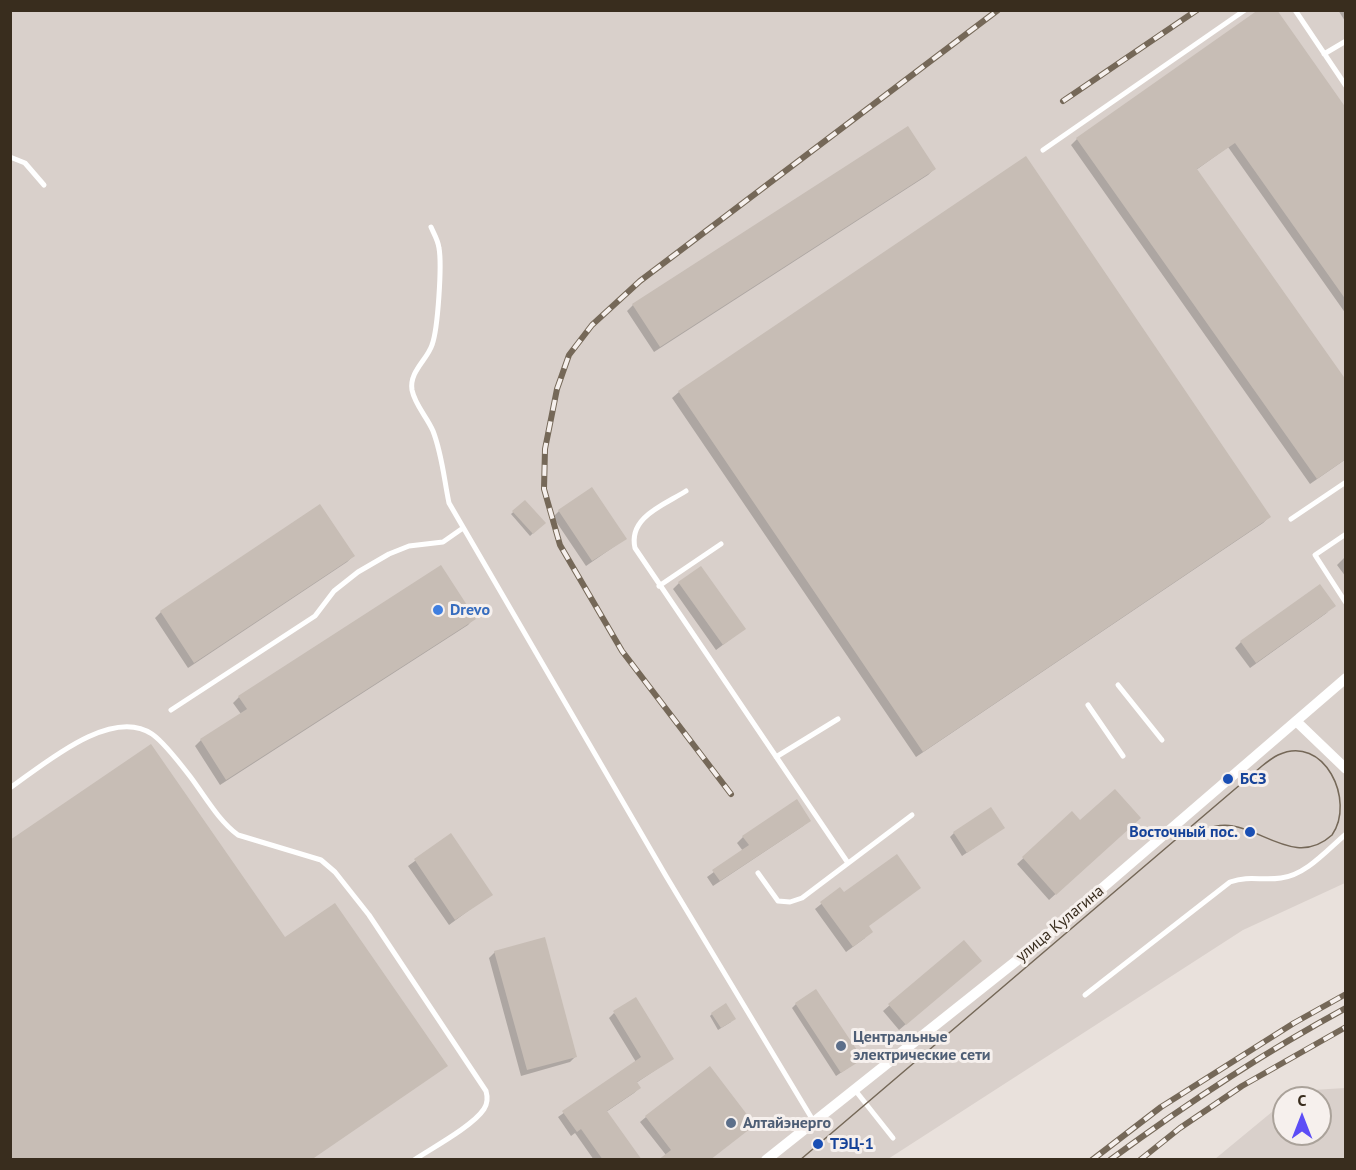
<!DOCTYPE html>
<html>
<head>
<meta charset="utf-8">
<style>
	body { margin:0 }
	#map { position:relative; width:1356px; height:1170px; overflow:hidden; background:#e9e1dc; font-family:"PT Sans",sans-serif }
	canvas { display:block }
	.frame { position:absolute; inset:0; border:12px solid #392d1e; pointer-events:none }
	.north { position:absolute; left:1272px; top:1086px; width:60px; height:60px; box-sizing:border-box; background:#f6f0ed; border:2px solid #aaa29a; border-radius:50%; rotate:0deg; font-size:16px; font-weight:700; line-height:24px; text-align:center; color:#392d1e }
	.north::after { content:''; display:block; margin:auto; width:21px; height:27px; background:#5c4df6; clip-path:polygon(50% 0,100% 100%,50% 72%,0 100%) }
</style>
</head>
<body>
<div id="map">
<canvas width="1356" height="1170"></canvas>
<div class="frame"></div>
<div class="north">С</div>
</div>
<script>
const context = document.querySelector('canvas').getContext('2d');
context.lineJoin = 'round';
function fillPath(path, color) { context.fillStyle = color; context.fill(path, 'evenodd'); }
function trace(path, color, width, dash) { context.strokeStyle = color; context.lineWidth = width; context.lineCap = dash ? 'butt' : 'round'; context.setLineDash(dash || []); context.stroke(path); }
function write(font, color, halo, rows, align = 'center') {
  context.font = font + ' "PT Sans",sans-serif'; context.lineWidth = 6; context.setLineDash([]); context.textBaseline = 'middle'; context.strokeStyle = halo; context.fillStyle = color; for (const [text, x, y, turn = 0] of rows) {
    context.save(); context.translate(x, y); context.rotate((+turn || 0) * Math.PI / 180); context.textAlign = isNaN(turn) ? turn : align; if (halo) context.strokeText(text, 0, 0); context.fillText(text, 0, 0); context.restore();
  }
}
const built = new Path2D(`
	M10,11h1335v872l-102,47 -355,229h-877z
	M1345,1088v71h-130l69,-57v32h36v-36h-31l8,-7z`);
const shadow = new Path2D(`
	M1338,10h8v10l-1,1z
	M1346,110v204l-118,-167 -32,23 150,289 -36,25 -239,-339 6,-6z
	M1025,158l244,359 -6,6 -347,234 -244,-359 7,-6z
	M934,169l-6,6 -274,177 -27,-41 6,-6z
	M525,502l19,21 -14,13 -19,-22z
	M320,506l33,50 -6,6 -159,106 -33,-50 6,-6z
	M559,511l66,28 -39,27 -33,-49z
	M1346,556v21l-9,-12z
	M679,583l65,46 -28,21 -43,-61z
	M1328,612l-78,56 -15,-20 6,-6z
	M474,618l-6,7 -248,160 -25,-39 6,-6 40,-26 -8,-11 6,-6z
	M1072,814l8,8 53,2 -84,76 -32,-36z
	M809,820l-6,6 -90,60 -6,-9 36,-26 -6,-8 6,-6z
	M1003,828l-41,28 -12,-19 4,-4z
	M451,835l40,59 -42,31 -41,-59z
	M840,889l27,38 -2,11 -19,14 -31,-43z
	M963,942l11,24 -75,64 -16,-19z
	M495,952l81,104 -6,6 -49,14 -32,-118z
	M796,1004l65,55 -25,17 -44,-68z
	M614,1013l58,46 -36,24 3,5 -5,5 -28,19 34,48h-46l-19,-27 -4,3 -13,-19 78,-55 -27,-44z
	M712,1014l19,8 -13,8 -8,-14z
	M646,1117l107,8 -87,30 -26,-33z`);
const building = new Path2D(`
	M1258,10h19l69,98v192l-111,-157 -38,26 149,211v79l-29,20 -241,-341z
	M908,126l28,43 -276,178 -28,-43z
	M1026,156l245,361 -348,235 -245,-361z
	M592,487l35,52 -35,22 -34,-51z
	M525,500l21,23 -13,11 -21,-23z
	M320,504l35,52 -161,107 -34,-52z
	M441,565l35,54 -250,161 -26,-41 47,-30 -9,-13z
	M701,566l45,63 -23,16 -45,-63z
	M1320,584l16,22 -80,57 -16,-22z
	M151,744l134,193 50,-34 113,163 -137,94h-301v-320z
	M1115,789l26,29 -85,77 -34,-38 50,-46 8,9z
	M797,799l14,22 -91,60 -8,-11 37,-25 -7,-9z
	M991,807l14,21 -38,25 -14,-21z
	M451,833l42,62 -38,25 -41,-61z
	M897,854l24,34 -52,38 4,6 -20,15 -33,-45 20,-15 4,5z
	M545,937l32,120 -50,13 -33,-119z
	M964,940l18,21 -76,64 -18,-21z
	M816,989l47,70 -22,14 -46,-70z
	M636,997l38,62 -37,23 4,6 -34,23 35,49h-39l-22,-31 -4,3 -15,-21 79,-54 -28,-46z
	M726,1003l10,16 -15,9 -10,-15z
	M710,1066l45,59 -45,35h-52l13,-10 -26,-34z`);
const service = new Path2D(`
	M1295,10l51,76
	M1324,54l22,-13
	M1043,150l202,-140
	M10,157l15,6 19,22
	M431,227c3,7 7,13 8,21 3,17 -1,81 -7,97 -5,15 -23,27 -20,45 3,15 15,27 21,41 9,23 11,48 16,72l217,373 148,246
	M686,491c-22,14 -58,26 -51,57l213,315
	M1291,519l55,-37
	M1346,534l-31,21 31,48
	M659,586l62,-42
	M1118,685l44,55
	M1088,705l35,51
	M171,710l144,-94 19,-25 24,-19 31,-18 20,-8 34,-4 20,-14
	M776,757l62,-38
	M10,788c33,-23 101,-82 142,-54 13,9 30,32 40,45 14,19 27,42 46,56l83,25 14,12 34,43 117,176c2,7 2,12 -2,18 -11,17 -52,39 -70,51
	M758,873l20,28 12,1 12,-4 110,-83
	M1085,995l145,-113c20,-7 31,-1 51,-4 25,-3 46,-28 65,-44
	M855,1090l38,48`);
const minor = new Path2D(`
	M1296,721l50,48
	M766,1160l269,-214 311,-268`);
const tram = new Path2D(`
	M800,1160l462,-394c5,-4 10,-8 16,-11 46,-22 78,46 54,80 -34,31 -67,-4 -99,-9 -15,-3 -27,3 -40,8`);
const rail = new Path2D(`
	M1063,101l134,-91
	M731,794l-109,-143 -62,-106 -16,-56 1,-40 12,-60 12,-34 23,-30 48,-44 358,-271
	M1092,1160l69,-53 133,-84 52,-29
	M1110,1160c76,-56 153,-107 236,-152
	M1140,1160l40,-32 62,-42 104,-59`);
const markers = [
	[438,610,6,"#3f7fe0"],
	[1228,779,6,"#1a4fb4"],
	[1250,832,6,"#1a4fb4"],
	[841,1046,6,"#5c6f8a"],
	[731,1123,6,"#5c6f8a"],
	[818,1144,6,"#1a4fb4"]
];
const shopNames = [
	["Drevo",450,610]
];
const transitNames = [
	["БСЗ",1240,779],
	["Восточный пос.",1238,832,"right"],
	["ТЭЦ-1",830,1144]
];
const streetNames = [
	["улица Кулагина",1060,924,-40]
];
const serviceNames = [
	["Центральные",853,1037],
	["электрические сети",853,1055],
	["Алтайэнерго",743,1123]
];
fillPath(built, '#d9d0cb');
fillPath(shadow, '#0003');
fillPath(building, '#c7bdb5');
trace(service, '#fff', 5);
trace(minor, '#fff', 10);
trace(tram, '#756858', 1.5);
trace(rail, '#756858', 6);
trace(rail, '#f6f0ed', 4, [11]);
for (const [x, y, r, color] of markers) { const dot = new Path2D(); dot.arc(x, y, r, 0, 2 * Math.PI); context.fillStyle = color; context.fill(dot); trace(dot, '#f6f0ed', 2); }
write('bold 16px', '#366cbe', '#f6f0ed', shopNames, 'left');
write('bold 16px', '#164399', '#f6f0ed', transitNames, 'left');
write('16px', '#392d1e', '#f6f0ed', streetNames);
write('bold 16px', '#4e5e75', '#f6f0ed', serviceNames, 'left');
</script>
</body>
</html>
